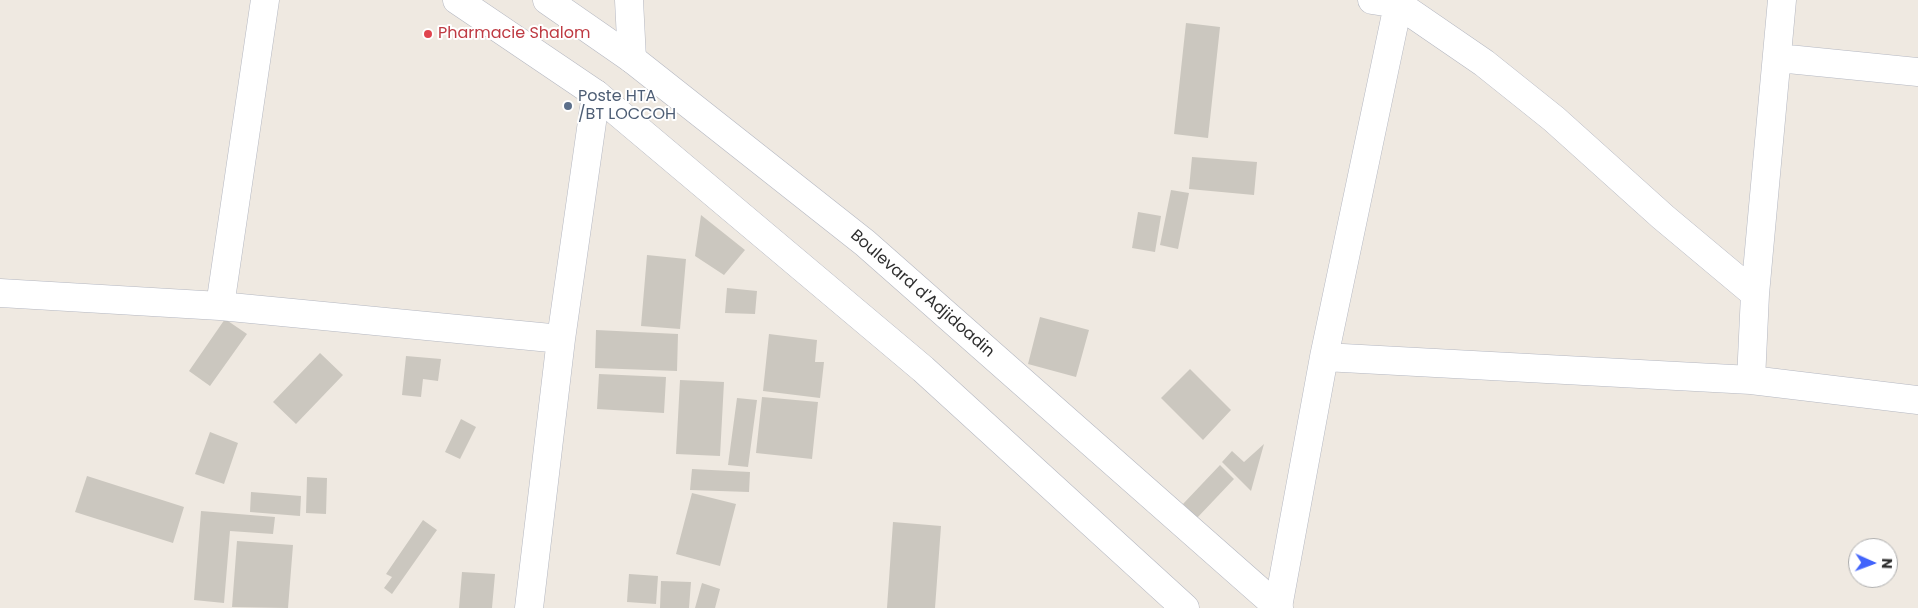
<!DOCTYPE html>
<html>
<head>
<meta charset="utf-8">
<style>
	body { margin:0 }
	#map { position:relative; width:1918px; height:608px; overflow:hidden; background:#efe9e1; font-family:Poppins,sans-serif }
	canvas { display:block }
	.north { position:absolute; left:1848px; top:538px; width:50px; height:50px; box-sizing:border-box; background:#fff; border:1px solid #ababab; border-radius:50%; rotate:92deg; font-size:14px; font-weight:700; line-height:20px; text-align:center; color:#2e2e2e }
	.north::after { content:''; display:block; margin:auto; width:18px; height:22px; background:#4264fb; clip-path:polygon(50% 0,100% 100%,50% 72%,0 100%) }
</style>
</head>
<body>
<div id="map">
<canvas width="1918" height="608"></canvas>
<div class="north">N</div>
</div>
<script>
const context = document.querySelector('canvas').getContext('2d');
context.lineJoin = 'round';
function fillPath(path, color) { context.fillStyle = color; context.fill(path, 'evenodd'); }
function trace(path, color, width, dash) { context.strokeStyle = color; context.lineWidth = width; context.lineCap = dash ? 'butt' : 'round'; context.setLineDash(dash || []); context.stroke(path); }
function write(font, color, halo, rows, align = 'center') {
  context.font = font + ' Poppins,sans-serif'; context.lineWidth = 4; context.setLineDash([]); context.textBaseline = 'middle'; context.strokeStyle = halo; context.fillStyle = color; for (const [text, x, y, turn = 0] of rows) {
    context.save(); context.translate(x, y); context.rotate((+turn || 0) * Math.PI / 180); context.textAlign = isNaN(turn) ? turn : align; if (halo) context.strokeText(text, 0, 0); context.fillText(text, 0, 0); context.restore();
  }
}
const building = new Path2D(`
	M1186,23l34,4 -12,111 -34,-4z
	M1192,157l65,5 -3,33 -65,-6z
	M1171,190l18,3 -11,56 -18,-4z
	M1138,212l23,4 -6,36 -23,-4z
	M701,215l44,35 -21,25 -29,-19z
	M647,255l39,4 -6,70 -39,-3z
	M727,288l30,3 -2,23 -30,-1z
	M1040,317l49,13 -13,47 -48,-13z
	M225,319l22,15 -37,52 -21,-15z
	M596,330l82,4 -1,37 -82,-3z
	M769,334l48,6 -2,22h9l-4,36 -57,-7z
	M320,353l23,22 -47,49 -23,-22z
	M406,356l35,3 -3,22 -15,-2 -2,18 -19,-2z
	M1190,369l41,41 -28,30 -42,-42z
	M599,374l67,3 -2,36 -67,-4z
	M680,380l44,2 -4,74 -44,-2z
	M762,397l56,5 -6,57 -56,-6z
	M737,398l20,2 -9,67 -20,-2z
	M461,419l15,8 -16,32 -15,-7z
	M210,432l28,11 -14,41 -29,-10z
	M1264,444l-13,47 -29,-29 10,-11 12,11z
	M1220,465l14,14 -37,39 -14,-14z
	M692,469l58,3 -1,20 -59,-2z
	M87,476l97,31 -11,36 -98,-31z
	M307,477l20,1 -1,36 -20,-1z
	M251,492l50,4 -1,20 -50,-4z
	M692,493l44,11 -16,62 -44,-12z
	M201,511l74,6 -2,17 -43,-3 -6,72 -30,-3z
	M423,520l14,10 -45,64 -8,-6 8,-11 -6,-3z
	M893,522l48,4 -6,82h-48z
	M237,541l56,4 -5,63 -56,-1z
	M462,572l33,2 -3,34h-33z
	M629,574l29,2 -2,28 -29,-2z
	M661,581l30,1 -2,26h-29z
	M702,583l18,6 -5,19h-20z`);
const minor = new Path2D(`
	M629,0l3,59
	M1372,0l26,4 86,59 70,56 109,98 92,77
	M1778,58l140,14
	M0,293l220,13 341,33
	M220,306l45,-306
	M1324,357l427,23 167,20
	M1751,380l4,-86 27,-294
	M1278,607l46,-250 75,-357
	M529,608l32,-269 35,-245`);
const secondary = new Path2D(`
	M457,0l139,94 327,275 262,239
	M547,0l85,59 233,184 414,365`);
const markers = [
	[428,34,5,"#e0444e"],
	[568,106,5,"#5c6f8a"]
];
const healthNames = [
	["Pharmacie Shalom",438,34]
];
const serviceNames = [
	["Poste HTA",578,97],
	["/BT LOCCOH",578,115]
];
const streetNames = [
	["Boulevard d'Adjidoadin",922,294,41]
];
fillPath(building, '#cbc7bf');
trace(minor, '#b4b7c1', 29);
trace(secondary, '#b4b7c1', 29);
trace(minor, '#fff', 28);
trace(secondary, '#fff', 28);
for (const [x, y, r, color] of markers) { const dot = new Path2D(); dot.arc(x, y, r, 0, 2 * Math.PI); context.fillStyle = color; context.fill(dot); trace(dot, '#fff', 2); }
write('16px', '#be3a42', '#fff', healthNames, 'left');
write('16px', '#4e5e75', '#fff', serviceNames, 'left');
write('16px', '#2e2e2e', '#fff', streetNames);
</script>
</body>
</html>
